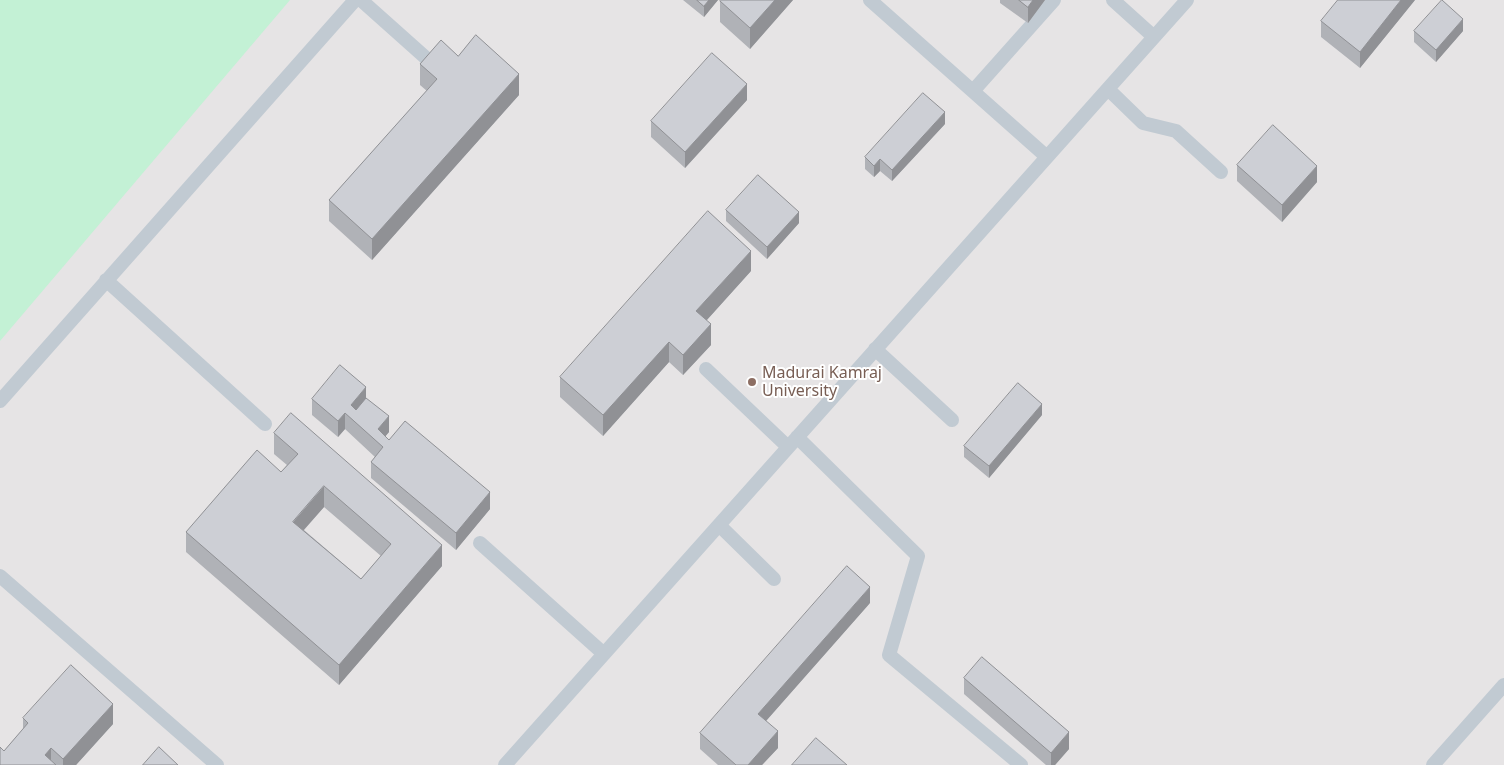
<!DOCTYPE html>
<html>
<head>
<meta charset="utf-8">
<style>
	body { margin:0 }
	canvas { display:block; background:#f5f3f3 }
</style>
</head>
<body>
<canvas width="1504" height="765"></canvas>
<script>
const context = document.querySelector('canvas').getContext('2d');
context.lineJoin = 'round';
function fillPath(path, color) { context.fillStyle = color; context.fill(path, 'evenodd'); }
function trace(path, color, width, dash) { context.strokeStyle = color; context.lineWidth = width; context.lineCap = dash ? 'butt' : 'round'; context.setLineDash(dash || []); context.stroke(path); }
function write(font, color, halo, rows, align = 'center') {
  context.font = font + ' "Noto Sans",sans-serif'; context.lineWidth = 4; context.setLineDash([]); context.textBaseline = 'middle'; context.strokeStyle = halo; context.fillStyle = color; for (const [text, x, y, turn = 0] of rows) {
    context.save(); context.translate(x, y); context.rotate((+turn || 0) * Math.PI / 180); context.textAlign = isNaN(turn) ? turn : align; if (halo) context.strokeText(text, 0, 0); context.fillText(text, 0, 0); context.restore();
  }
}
const education = new Path2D(`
	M0,0h1504v765h-1504z`);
const green = new Path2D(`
	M0,0h290l-290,341z`);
const lane = new Path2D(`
	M361,0l65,58
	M870,0l177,157
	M1113,0l41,37
	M1108,89l35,34 33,8 45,41
	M973,91l81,-91
	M106,280l159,144
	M875,349l77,71
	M706,369l82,78
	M0,401l355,-401
	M797,437l121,119 -29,99 132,110
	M719,525l55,54
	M480,543l124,111
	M0,576l217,189
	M505,765l682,-765
	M1433,765l71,-80`);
const wall = new Path2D(`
	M683,0h35l-14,17z
	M721,0h72l-43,49 -30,-27v-21z
	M1000,0h45l-17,23 -28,-20z
	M1415,0l-55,68 -39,-31v-16z
	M1414,31h49l-27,31 -22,-20z
	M458,56l61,39 -147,165 -43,-39v-21l98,-109 -7,-6v-21z
	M747,100l-62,68 -34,-31v-16z
	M945,124l-53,57 -12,-10 -6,6 -9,-8v-12z
	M1237,165l80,17 -35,40 -45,-41z
	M726,210l73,13 -32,36 -41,-38z
	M751,271l-45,50 5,24 -28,30 -14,-13 -66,74 -43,-39v-20z
	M366,398l23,34 -4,4 4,4 101,69 -34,41 -85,-72v-16l4,-5 -30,-28 -7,8 -26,-22v-16z
	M1042,415l-53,63 -25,-21v-11z
	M274,433l168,133 -103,119 -153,-133v-20l95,-60 6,-7 -13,-11zM324,507l57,49 -20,23 -57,-49z
	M870,603l-104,118 12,27 -16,17h-44l-18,-16v-16z
	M964,678l105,71 -14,16h-9l-82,-71z
	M23,718l90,6 -37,41h-76l4,-14 19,-22z`);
const shadedWall = new Path2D(`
	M709,0h9l-14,17v-11z
	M775,0h18l-43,49v-21z
	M1033,0h12l-17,23v-16z
	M1401,0h14l-55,68v-16z
	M1463,19v12l-27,31v-12z
	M519,74v21l-147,165v-21z
	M747,84v16l-62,68v-16z
	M945,112v12l-53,57v-11z
	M880,159v12l-6,6v-11z
	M1317,166v16l-35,40v-17z
	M799,212v11l-32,36v-12z
	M751,251v20l-55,61v-21z
	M711,324v21l-28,30v-20z
	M669,342v20l-66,74v-21z
	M366,387v17l-14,16 -1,-15z
	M1042,404v11l-53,63v-12z
	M345,413v16l-7,8v-16z
	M389,416v16l-10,12 -1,-15z
	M324,486v21l-31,35v-20z
	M490,492v17l-34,41v-17z
	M442,545v21l-103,119v-20z
	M870,587v16l-112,127v-16z
	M113,704v20l-37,41h-13v-6z
	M778,731v17l-16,17h-14z
	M1069,732v17l-14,16h-4v-12z
	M51,748v17l-6,-10z`);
const building = new Path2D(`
	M697,0h12l-5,6z
	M721,0h54l-25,28 -30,-27z
	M1019,0h14l-5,7z
	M1338,0h63l-41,52 -39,-31z
	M1442,0l21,19 -27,31 -22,-19z
	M476,35l43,39 -147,165 -43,-39 108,-121 -17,-15 21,-24 17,16z
	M712,53l35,31 -62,68 -34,-31z
	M923,93l22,19 -53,58 -12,-11 -6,7 -9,-9z
	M1273,125l44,41 -35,39 -45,-40z
	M758,175l41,37 -32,35 -41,-37z
	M708,211l43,40 -55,60 15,13 -28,31 -14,-13 -66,73 -43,-38z
	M340,365l26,22 -15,18 5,5 10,-12 23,18 -11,13 11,11 16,-19 85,71 -34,41 -85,-71 12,-15 -38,-34 -7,8 -26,-22z
	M1018,383l24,21 -53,62 -25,-20z
	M291,413l151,132 -103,120 -153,-133 71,-82 24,22 17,-18 -24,-21zM324,486l67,58 -30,35 -68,-57z
	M847,566l23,21 -112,127 20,17 -30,34h-12l-36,-32z
	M982,657l87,75 -18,21 -87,-75z
	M71,665l42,39 -50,55 -12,-11 -6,7 11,10h-56v-18l4,4 24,-28 -5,-5z
	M816,738l31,27h-55z
	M159,747l19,18h-35z`);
const markers = [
	[752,382,5,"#8d6e63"]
];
const educationNames = [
	["Madurai Kamraj",762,373],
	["University",762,391]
];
fillPath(education, '#e6e4e5');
fillPath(green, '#c3f1d5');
trace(lane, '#c1cad2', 14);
fillPath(wall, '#b0b2b7');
fillPath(shadedWall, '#909195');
fillPath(building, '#cdcfd5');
trace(building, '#909195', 1);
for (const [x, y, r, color] of markers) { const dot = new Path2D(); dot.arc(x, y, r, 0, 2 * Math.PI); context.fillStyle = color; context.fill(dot); trace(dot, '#fff', 2); }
write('16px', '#785e54', '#fff', educationNames, 'left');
</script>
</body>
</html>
